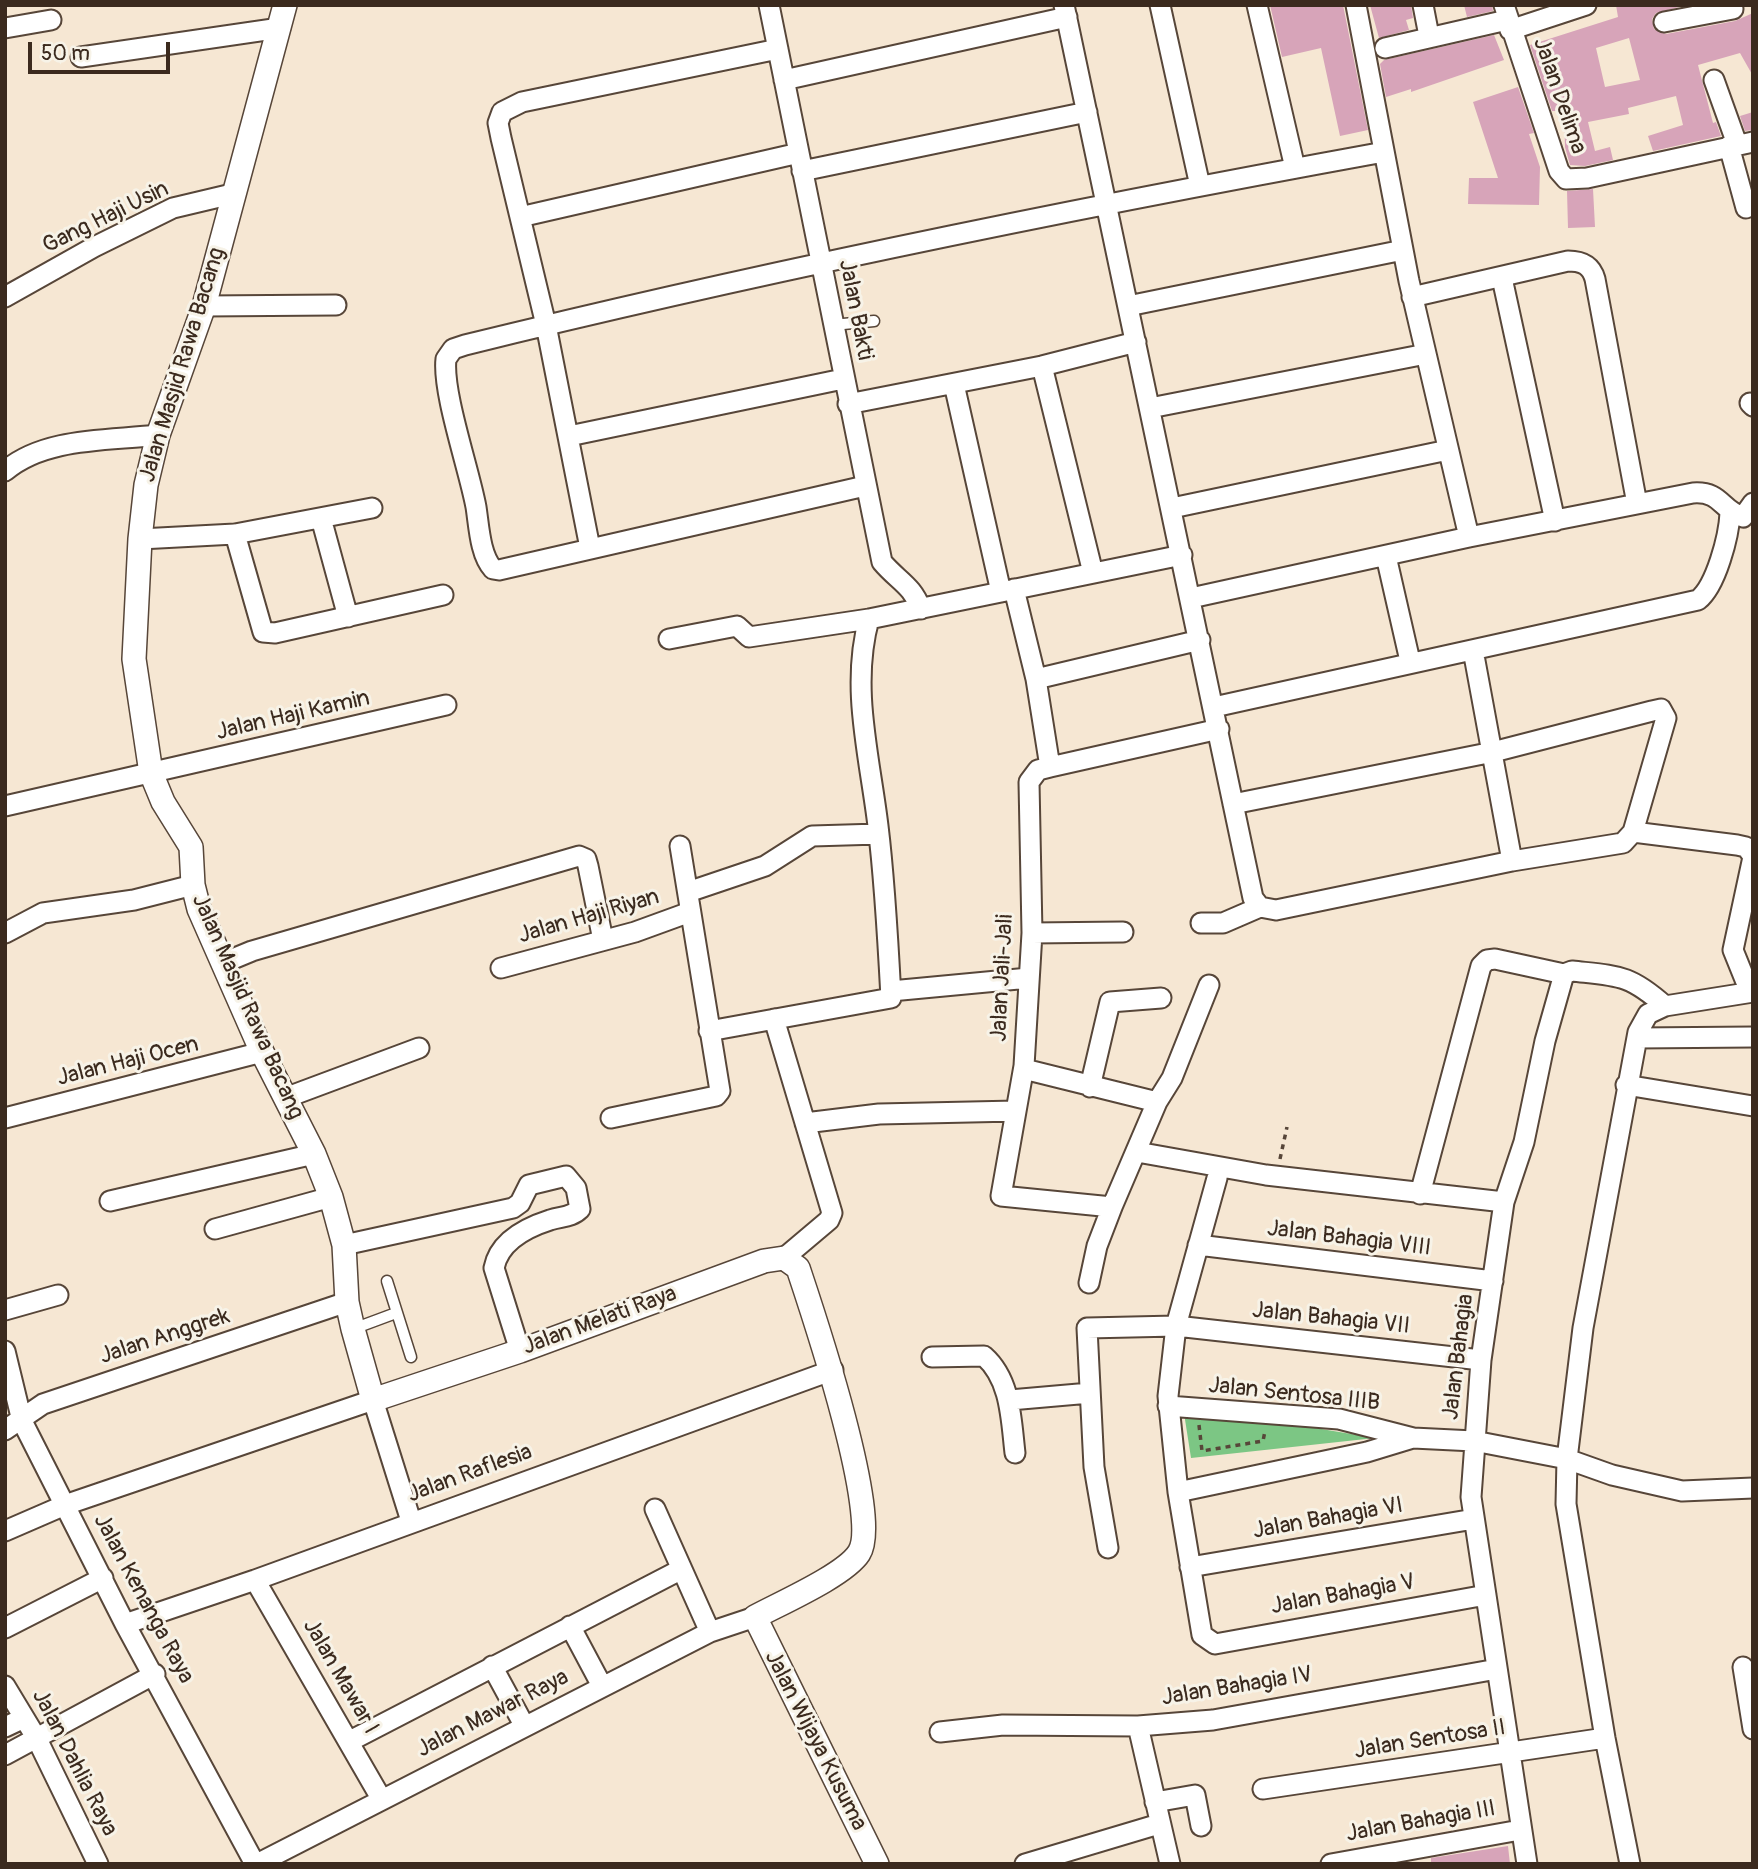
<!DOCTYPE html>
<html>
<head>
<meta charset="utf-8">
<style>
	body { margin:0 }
	#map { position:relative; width:1758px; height:1869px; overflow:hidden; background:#f6e7d3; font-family:Pangolin,sans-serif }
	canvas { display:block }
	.frame { position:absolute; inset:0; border:7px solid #3b2a1e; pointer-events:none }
	.scale { position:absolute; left:28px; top:42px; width:142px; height:32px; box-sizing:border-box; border:4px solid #3b2a1e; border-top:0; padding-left:9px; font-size:21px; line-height:24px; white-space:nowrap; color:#3b2a1e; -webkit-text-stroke:5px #f7f3e8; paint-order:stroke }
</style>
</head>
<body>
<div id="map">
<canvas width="1758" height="1869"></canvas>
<div class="frame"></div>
<div class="scale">50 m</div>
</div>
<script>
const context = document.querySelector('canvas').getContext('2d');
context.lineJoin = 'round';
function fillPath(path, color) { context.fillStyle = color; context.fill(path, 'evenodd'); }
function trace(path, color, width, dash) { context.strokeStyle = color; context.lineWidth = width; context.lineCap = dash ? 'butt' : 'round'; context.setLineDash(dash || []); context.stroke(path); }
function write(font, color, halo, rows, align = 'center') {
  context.font = font + ' Pangolin,sans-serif'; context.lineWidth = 6; context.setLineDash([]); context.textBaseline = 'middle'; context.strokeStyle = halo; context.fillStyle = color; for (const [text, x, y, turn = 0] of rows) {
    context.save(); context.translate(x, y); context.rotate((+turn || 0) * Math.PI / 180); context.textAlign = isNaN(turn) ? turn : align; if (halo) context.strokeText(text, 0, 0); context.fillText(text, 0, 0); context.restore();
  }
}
const green = new Path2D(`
	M1196,1408l179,30 -184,20 -7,-45z`);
const building = new Path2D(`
	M1270,5h73l25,125 -28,6 -19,-88 -39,9z
	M1370,5h41l2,13 -7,2 3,10 -30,8z
	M1464,5h28l1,6 -26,6z
	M1616,5h71l-31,8 -4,6 2,10 12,5 69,-13 18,-8v63l-13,-23 -42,12 15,58 3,-1 5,14 -68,15 -5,-15 35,-11 -7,-29 -48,12 1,6 -41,8 7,29 15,-4 3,13 -28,6 -15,-1 -5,-18 -1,-36h-12l-22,-66 88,-28zM1629,38l11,42 -35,7 -9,-39z
	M1494,35l10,25 -93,32v-3l-25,8 -6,-33 4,-4z
	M1518,87l16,46 -5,1 11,33 -1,38 -71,-1 1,-26h29l-25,-76z
	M1753,112v18l-8,1 -5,-15z
	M1593,189l2,38 -27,1 -1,-37z
	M1508,1846l2,18h-79v-6z`);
const path = new Path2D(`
	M1280,1159l7,-32
	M1199,1425l3,26 61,-10 2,-10`);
const service = new Path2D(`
	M833,325l41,-4
	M387,1281l24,76
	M353,1329l43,-16`);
const minor = new Path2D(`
	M769,5l113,557c16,19 30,23 39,47
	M1064,5l189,893 7,9 16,3 236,-49 111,-18 10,-11 33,-114 -5,-9 -9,2 -159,41 -260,52
	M1160,5l40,181
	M1257,5l38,163
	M1356,5l53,276 60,256
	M1423,5l6,31
	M1504,5l55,166 7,8 21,-1 166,-36
	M1664,22l69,-13
	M5,28l46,-8
	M1510,30l76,-25
	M1385,48l122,-28
	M81,57l199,-29
	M784,80l283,-63
	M1714,80l23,64
	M1729,146l17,62
	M802,171l285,-59
	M520,217l279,-64
	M1502,278l53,243
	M5,297l89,-50 79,-39 59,-14
	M1412,297l156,-36c14,0 23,4 27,18l42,225
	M204,306l132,-1
	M1128,306l275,-56
	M1042,366l51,207
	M954,384l47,208
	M1750,403l3,3
	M848,404l194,-38 94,-24
	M1150,408l276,-54
	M569,436l274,-57
	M5,471c40,-34 103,-30 153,-36
	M865,486l-366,84 -6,-1c-13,-14 -14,-43 -17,-62 -7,-38 -34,-115 -30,-148l7,-10 12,-4c304,-75 611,-137 919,-193
	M1172,508l276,-58
	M321,518l27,99
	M235,534l28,98 12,1 168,-38
	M140,539l95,-5 137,-26
	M590,548l-44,-223 -45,-187 -3,-15 4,-11 20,-10 256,-53
	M1386,556l24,105
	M1014,589l22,90 14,88 169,-38
	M1191,598l278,-61 224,-44c29,-2 27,17 50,24l10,-14
	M669,639l68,-13 12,11 120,-18 313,-64
	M1473,650l39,211
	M1036,679l164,-39
	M1214,707l484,-107c18,-14 31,-64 32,-87
	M1050,767l-12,3 -9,12 3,151 -8,133 4,4 129,32
	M5,806l441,-101
	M1633,832l104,13 9,2 7,9
	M688,892l77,-26 47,-30 67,-2
	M1201,923h22l37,-16
	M5,933l38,-20 91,-13 59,-15
	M1032,933l91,-1
	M223,963l29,-12 327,-95 7,3 2,7 15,74
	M501,968l134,-36 55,-20
	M891,991l138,-13
	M1750,992l-17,-42 20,-93
	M774,1019l58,194 -3,7 -45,38
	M709,1031l182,-33c-3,-57 -6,-115 -13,-172 -8,-68 -28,-139 -9,-207
	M1637,1038l116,-1
	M1024,1066l-23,130 111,11
	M1626,1085l127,21
	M1090,1087l20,-85 51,-4
	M285,1098l134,-50
	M5,1118l257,-66
	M611,1118l105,-22 4,-5 -40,-245
	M805,1123l74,-9 137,-3
	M1137,1152l129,23 238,27
	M1217,1178l-41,148 -8,70 10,96 24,143 13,9 271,-49
	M1420,1194l61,-228 6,-6 8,-1 69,15
	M110,1201l204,-47
	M215,1229l116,-32
	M344,1245l169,-37 7,-5 9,-18 37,-9 10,12 4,21c-9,9 -19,7 -30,11 -25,8 -51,22 -56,48l26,83
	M1198,1245l295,36
	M1089,1283l8,-37 15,-39 45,-105 15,-24 37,-93
	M5,1310l53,-15
	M5,1351l17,70 103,203 130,240
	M932,1357l52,-1c27,24 27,63 31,97
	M1010,1400l80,-7
	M1168,1406l171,13 74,19 61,3 93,18 45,16 70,16 71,-3
	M5,1430l38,-26 304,-102
	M1178,1492l189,-40 46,-14
	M655,1509l55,123
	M5,1531l60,-26 308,-105 38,121
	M1108,1548l-14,-81 -7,-139 89,-2 305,34
	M1190,1567l284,-48
	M255,1580l127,220
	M125,1624l130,-44 578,-210
	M570,1626l32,60
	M5,1628l98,-50
	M492,1666l32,59
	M1743,1667l10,62
	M5,1686l32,53 61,125
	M1138,1726l32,138
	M5,1727l19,-9
	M940,1732l63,-7 135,1 75,-6 284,-51
	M350,1741l330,-171
	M5,1755l150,-81
	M1263,1789l342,-51
	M1155,1802l40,-7 6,31
	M257,1864l453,-232 45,-15
	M1025,1864l134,-40
	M1331,1864l189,-34
	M1527,1864l-56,-367 10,-137 23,-158 20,-60 21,-101 19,-67 8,-3c46,5 57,3 93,35
	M1630,1864l-25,-126 -39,-234 1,-45 16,-131 55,-296 10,-18 17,-8 88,-14`);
const tertiary = new Path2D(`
	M285,5l-81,301 -46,129 -12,50 -6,54 -6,120 17,114 12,29 28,45 2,38 6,24 63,143 52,102 17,43 13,48 3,57 6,27 20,71 147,-49 244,-90 20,-3 14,10c15,45 84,250 61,285 -14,22 -78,50 -104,64l122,247`);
const streetNames = [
	["Jalan Delima",1559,96,71],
	["Gang Haji Usin",106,218,-26],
	["Jalan Bakti",855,310,79],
	["Jalan Masjid Rawa Bacang",183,365,-73],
	["Jalan Haji Kamin",293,716,-13],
	["Jalan Haji Riyan",589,917,-16],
	["Jalan Jali-Jali",1003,978,-87],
	["Jalan Masjid Rawa Bacang",247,1007,66],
	["Jalan Haji Ocen",128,1062,-14],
	["Jalan Bahagia VIII",1349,1239,7],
	["Jalan Bahagia VII",1331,1319,6],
	["Jalan Melati Raya",600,1321,-20],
	["Jalan Anggrek",165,1337,-18],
	["Jalan Bahagia",1459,1357,-83],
	["Jalan Sentosa IIIB",1294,1395,6],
	["Jalan Raflesia",470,1474,-20],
	["Jalan Bahagia VI",1328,1519,-10],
	["Jalan Bahagia V",1343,1595,-10],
	["Jalan Kenanga Raya",143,1599,62],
	["Jalan Mawar I",340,1677,60],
	["Jalan Bahagia IV",1237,1687,-9],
	["Jalan Mawar Raya",493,1714,-27],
	["Jalan Sentosa II",1430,1740,-9],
	["Jalan Wijaya Kusuma",815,1741,63],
	["Jalan Dahlia Raya",74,1763,63],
	["Jalan Bahagia III",1421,1822,-10]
];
fillPath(green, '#7cc684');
fillPath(building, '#d7a4b9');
trace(service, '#574639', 13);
trace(minor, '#574639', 23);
trace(tertiary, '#574639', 26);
trace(path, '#574639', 3.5, [5, 5]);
trace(service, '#fff', 10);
trace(minor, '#fff', 19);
trace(tertiary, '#fff', 23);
write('23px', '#3b2a1e', '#f7f3e8', streetNames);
</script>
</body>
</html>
